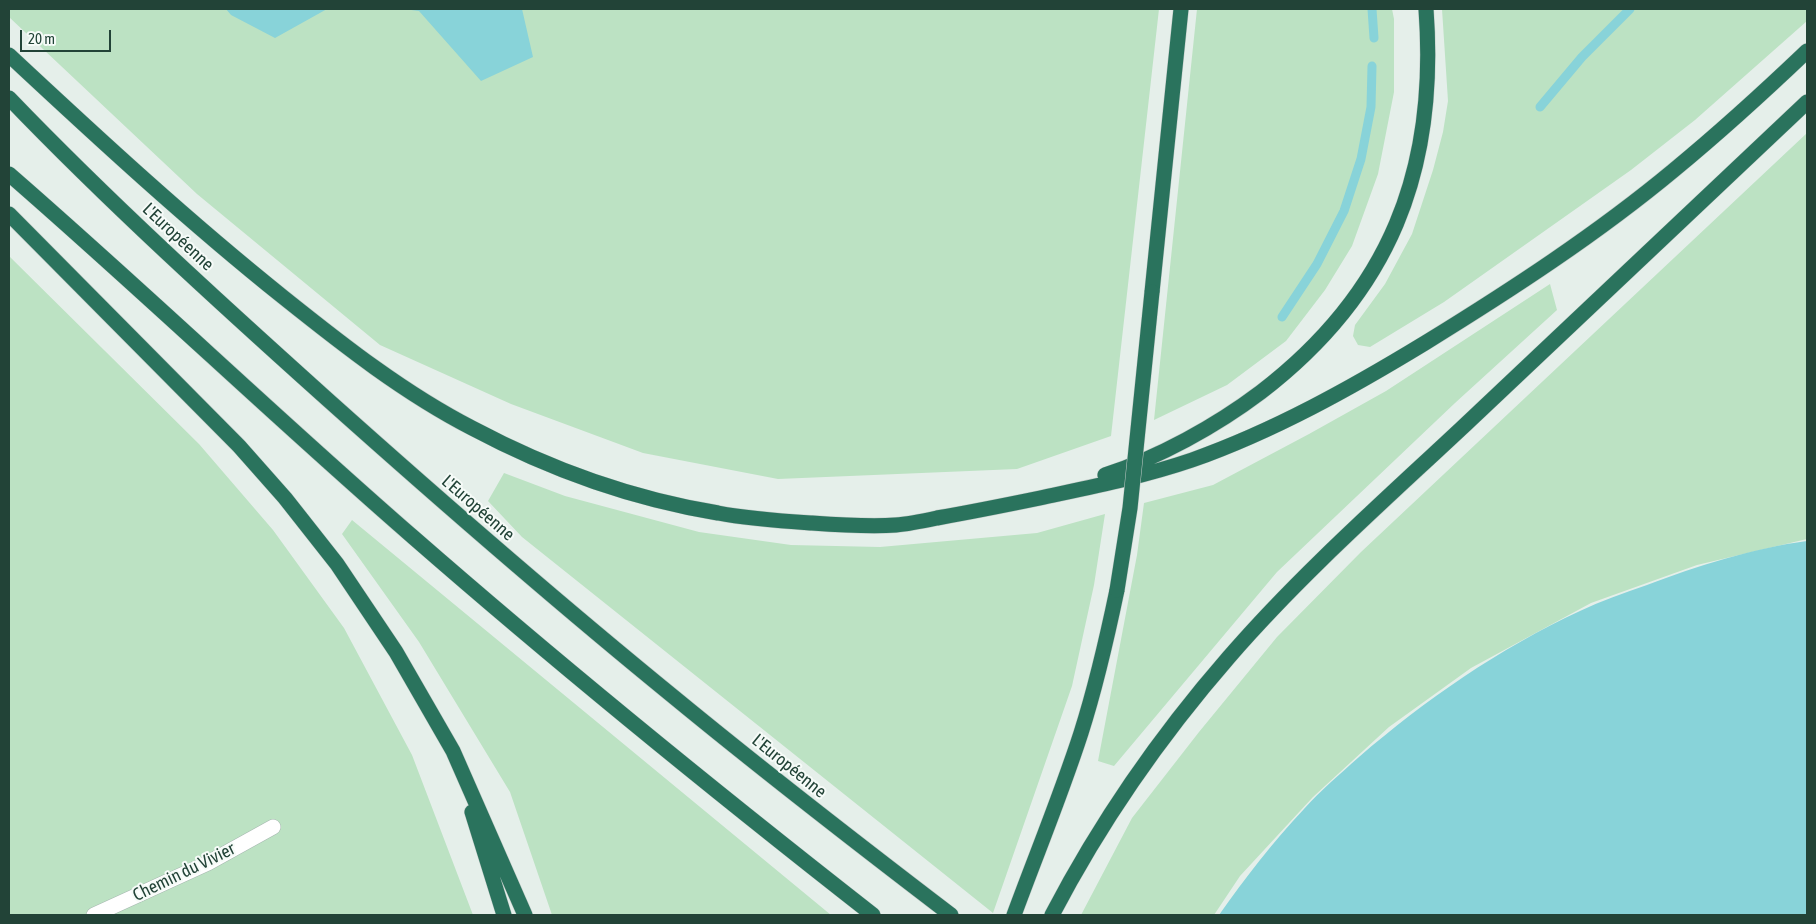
<!DOCTYPE html>
<html>
<head>
<meta charset="utf-8">
<style>
	body { margin:0 }
	#map { position:relative; width:1816px; height:924px; overflow:hidden; background:#e5efea; font-family:"Asap Condensed",sans-serif }
	canvas { display:block }
	.frame { position:absolute; inset:0; border:10px solid #224337; pointer-events:none }
	.scale { position:absolute; left:20px; top:30px; width:91px; height:22px; box-sizing:border-box; border:2px solid #224337; border-top:0; padding-left:6px; font-size:15px; line-height:18px; white-space:nowrap; color:#224337; -webkit-text-stroke:4px #f6fbf8; paint-order:stroke }
</style>
</head>
<body>
<div id="map">
<canvas width="1816" height="924"></canvas>
<div class="frame"></div>
<div class="scale">20 m</div>
</div>
<script>
const context = document.querySelector('canvas').getContext('2d');
context.lineJoin = 'round';
function fillPath(path, color) { context.fillStyle = color; context.fill(path, 'evenodd'); }
function trace(path, color, width, dash) { context.strokeStyle = color; context.lineWidth = width; context.lineCap = dash ? 'butt' : 'round'; context.setLineDash(dash || []); context.stroke(path); }
function write(font, color, halo, rows, align = 'center') {
  context.font = font + ' "Asap Condensed",sans-serif'; context.lineWidth = 4; context.setLineDash([]); context.textBaseline = 'middle'; context.strokeStyle = halo; context.fillStyle = color; for (const [text, x, y, turn = 0] of rows) {
    context.save(); context.translate(x, y); context.rotate((+turn || 0) * Math.PI / 180); context.textAlign = isNaN(turn) ? turn : align; if (halo) context.strokeText(text, 0, 0); context.fillText(text, 0, 0); context.restore();
  }
}
const green = new Path2D(`
	M9,9h1150l-48,427 -94,33 -239,10 -135,-26 -132,-49 -131,-59 -183,-151 -188,-177z
	M1197,9h195l2,10v73l-16,82 -26,72 -27,44 -39,51 -59,44 -73,35z
	M1442,9h365v12l-112,99 -64,50 -187,132 -74,45 -12,-2 -5,-9 2,-11 30,-41 27,-50 21,-64 10,-38 5,-31z
	M1807,133v406l-110,26 -106,38 -120,65 -82,59 -76,70 -73,79 -26,39h-133l51,-97 67,-86 78,-95 84,-85z
	M9,256l190,188 74,86 71,98 68,127 61,160h-464z
	M1550,284l7,26 -102,93 -178,169 -163,194 -16,-5 39,-206 7,-52 69,-18 96,-51 77,-43z
	M504,473l61,23 134,36 92,13 89,2 157,-14 68,-19 -11,71 -22,101 -79,227 -471,-376 -34,-36z
	M352,520l479,395h-279l-42,-123 -91,-150 -77,-108z`);
const water = new Path2D(`
	M226,9h101l-52,29 -44,-23z
	M404,9h118l11,48 -52,24 -62,-70z
	M1807,541v374h-588c26,-37 54,-73 85,-106 17,-19 36,-35 55,-52 66,-57 141,-109 221,-146 21,-10 44,-18 67,-26 50,-19 107,-37 160,-44z`);
const stream = new Path2D(`
	M1372,9l2,29
	M1540,107l42,-50 48,-48
	M1282,317l35,-53 27,-53 17,-52 10,-52 1,-41`);
const minor = new Path2D(`
	M94,915l114,-52 65,-36`);
const motorway = new Path2D(`
	M9,55c89,83 179,166 274,242 60,48 121,96 189,131 77,41 161,71 246,85 31,6 63,8 94,10 28,2 56,4 84,2 13,-1 27,-4 41,-7 34,-6 69,-13 103,-20 51,-11 102,-21 152,-38 82,-29 159,-72 233,-117 86,-53 172,-109 249,-173 46,-38 90,-78 133,-119
	M9,98c101,105 210,204 318,301 114,102 229,202 348,299 90,74 183,146 276,217
	M9,174c137,119 267,244 404,363 150,131 304,256 460,378
	M9,214l230,232 46,52 52,66 59,88 57,99 72,164
	M1152,292l29,-283
	M1105,475c53,-17 111,-49 156,-83 129,-99 177,-222 165,-383
	M472,812l32,103
	M1014,915c22,-60 47,-120 67,-182 15,-47 26,-95 36,-143
	M1052,915c48,-92 109,-180 177,-258 72,-83 156,-157 236,-232 114,-108 228,-216 342,-323`);
const motorwayBridge = new Path2D(`
	M1117,590l13,-82 22,-216`);
const streetNames = [
	["L'Européenne",178,237,43],
	["L'Européenne",478,508,41],
	["L'Européenne",789,766,39],
	["Chemin du Vivier",184,872,-26]
];
fillPath(green, '#bce2c3');
fillPath(water, '#88d3d9');
trace(stream, '#88d3d9', 9);
trace(minor, '#a7b8b1', 16);
trace(motorway, '#c1cac7', 16);
trace(minor, '#fff', 15);
trace(motorway, '#2a735d', 15);
trace(motorwayBridge, '#c1cac7', 16, []);
trace(motorwayBridge, '#2a735d', 15);
write('18px', '#224337', '#f6fbf8', streetNames);
</script>
</body>
</html>
